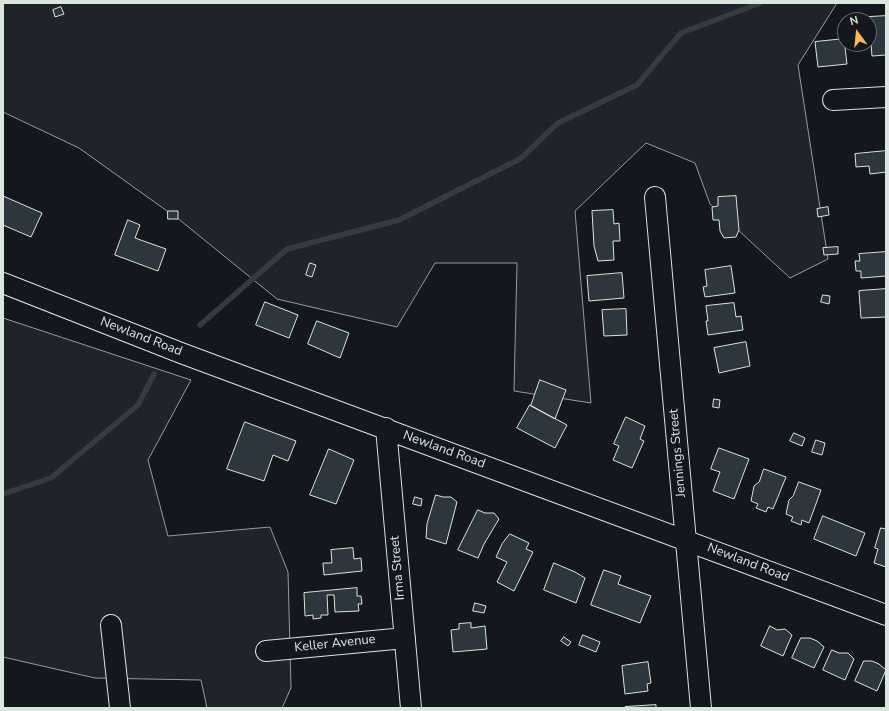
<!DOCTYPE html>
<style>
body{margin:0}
#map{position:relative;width:889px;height:711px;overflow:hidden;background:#14181c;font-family:"Nunito Sans",sans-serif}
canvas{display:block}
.frame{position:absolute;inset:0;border:4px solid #d8e6dc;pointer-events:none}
.north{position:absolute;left:837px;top:12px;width:40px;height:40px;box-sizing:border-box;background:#14181c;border:1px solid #626a69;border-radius:50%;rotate:345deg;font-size:11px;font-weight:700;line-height:16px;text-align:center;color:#d8e6dc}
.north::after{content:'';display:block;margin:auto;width:14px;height:18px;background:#ffb74d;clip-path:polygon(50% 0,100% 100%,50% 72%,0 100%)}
</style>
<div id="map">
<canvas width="889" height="711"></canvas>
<div class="frame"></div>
<div class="north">N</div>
</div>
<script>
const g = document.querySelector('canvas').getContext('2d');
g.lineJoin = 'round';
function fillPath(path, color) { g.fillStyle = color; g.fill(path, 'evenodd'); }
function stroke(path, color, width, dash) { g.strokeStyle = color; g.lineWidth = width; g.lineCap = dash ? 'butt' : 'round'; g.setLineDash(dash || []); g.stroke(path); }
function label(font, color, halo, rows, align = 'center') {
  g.font = font + ' "Nunito Sans",sans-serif'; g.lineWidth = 3; g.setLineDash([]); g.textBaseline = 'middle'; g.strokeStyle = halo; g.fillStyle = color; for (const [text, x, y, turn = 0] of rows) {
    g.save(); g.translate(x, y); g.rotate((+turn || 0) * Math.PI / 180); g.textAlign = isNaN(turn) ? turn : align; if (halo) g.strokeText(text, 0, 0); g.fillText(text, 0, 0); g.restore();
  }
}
const green = new Path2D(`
 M 3,3 L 837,3 L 798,65 L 828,259 L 790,278 L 710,204 L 695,163 L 646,143 L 575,211 L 591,403 L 514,391 L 517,263 L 435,263 L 397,327 L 277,299 L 181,221 L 79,148 L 3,112 Z
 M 3,318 L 191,380 L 148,460 L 168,536 L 270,527 L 288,572 L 291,688 L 282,708 L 207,708 L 201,680 L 95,678 L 3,657 Z`);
const stream = new Path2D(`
 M 200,325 L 287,249 L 399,220 L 520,159 L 558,123 L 637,85 L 681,33 L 760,3
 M 3,494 L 51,478 L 138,405 L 154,374`);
const building = new Path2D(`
 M 61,7 L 64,14 L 55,17 L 53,10 Z
 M 886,16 L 886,55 L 872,56 L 869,17 Z
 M 844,39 L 847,64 L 818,67 L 815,42 Z
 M 886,151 L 886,172 L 870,174 L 869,166 L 856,167 L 855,154 Z
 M 3,196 L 42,213 L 31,237 L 3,225 Z
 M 736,196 L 739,230 L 736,237 L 724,238 L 720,231 L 719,220 L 713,220 L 712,207 L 718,206 L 718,197 Z
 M 828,207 L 829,215 L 818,217 L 817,209 Z
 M 613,210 L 614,224 L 619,223 L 620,241 L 613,241 L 614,260 L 598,261 L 594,246 L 592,211 Z
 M 168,211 L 178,211 L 178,219 L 168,219 Z
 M 128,220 L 140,225 L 135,238 L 166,249 L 158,271 L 115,255 Z
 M 838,247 L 838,254 L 824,255 L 823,248 Z
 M 886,252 L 886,276 L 861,278 L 861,271 L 856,271 L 855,261 L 860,261 L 859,254 Z
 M 310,263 L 316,265 L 312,277 L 306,275 Z
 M 731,266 L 735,293 L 705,297 L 703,287 L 707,286 L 705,270 Z
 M 622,273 L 624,298 L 589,301 L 587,276 Z
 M 886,289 L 886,317 L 861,318 L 859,291 Z
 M 823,295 L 830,296 L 829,304 L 821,302 Z
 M 265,302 L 298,315 L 289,338 L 256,325 Z
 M 734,303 L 736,317 L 741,316 L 743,330 L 708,335 L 706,321 L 708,321 L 706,306 Z
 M 626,309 L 627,335 L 604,336 L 602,310 Z
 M 317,321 L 349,333 L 340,358 L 308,344 Z
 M 746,342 L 750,366 L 719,373 L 714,348 Z
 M 540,380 L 566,390 L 555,419 L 531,406 Z
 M 714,399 L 720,400 L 719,408 L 713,407 Z
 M 530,405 L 567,425 L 555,448 L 517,428 Z
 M 626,417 L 645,426 L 640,439 L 644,441 L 632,468 L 613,460 L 619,446 L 614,444 Z
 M 245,422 L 296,441 L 288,461 L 273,455 L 264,481 L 227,469 Z
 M 794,433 L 805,438 L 802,446 L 790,441 Z
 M 816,440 L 825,443 L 822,455 L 812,452 Z
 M 719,448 L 749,459 L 734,499 L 713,491 L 720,472 L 711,469 Z
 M 329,449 L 354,460 L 336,504 L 310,495 Z
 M 764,469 L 786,477 L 773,509 L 768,507 L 766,512 L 756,508 L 758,504 L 751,501 L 754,486 L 759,482 Z
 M 799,482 L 821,490 L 809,523 L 802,520 L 801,525 L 791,521 L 793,517 L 786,514 L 789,500 L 793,496 Z
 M 436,495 L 443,497 L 451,497 L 457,502 L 446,544 L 426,538 L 427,524 Z
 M 415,497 L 422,499 L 421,506 L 413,504 Z
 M 478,510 L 485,513 L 494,513 L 499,519 L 484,544 L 478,558 L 458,550 Z
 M 823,516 L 865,533 L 856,556 L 814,539 Z
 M 881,528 L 886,529 L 886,567 L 874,563 L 878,549 L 875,548 Z
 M 510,534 L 529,543 L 526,549 L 533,552 L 514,591 L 497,582 L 507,562 L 496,557 L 502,544 Z
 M 353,548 L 354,559 L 361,558 L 362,571 L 324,575 L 323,563 L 332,563 L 331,550 Z
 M 554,563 L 575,572 L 585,578 L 576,603 L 544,590 Z
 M 604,570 L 621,576 L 618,584 L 651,596 L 640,623 L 591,605 Z
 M 357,588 L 357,596 L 361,596 L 362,604 L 358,604 L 359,611 L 335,612 L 334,595 L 327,595 L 328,615 L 321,615 L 321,618 L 313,619 L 313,615 L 305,616 L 304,593 Z
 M 475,603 L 486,606 L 484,613 L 473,611 Z
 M 471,623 L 471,628 L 485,626 L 487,649 L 453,652 L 451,630 L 459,629 L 459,624 Z
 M 770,626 L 777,630 L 785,629 L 792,635 L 783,656 L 761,646 Z
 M 583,635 L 600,642 L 596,652 L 579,645 Z
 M 564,637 L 571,642 L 568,646 L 561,641 Z
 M 801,638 L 810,638 L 817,641 L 824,647 L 814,668 L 792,658 Z
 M 832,650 L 839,653 L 848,653 L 854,659 L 845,680 L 823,670 Z
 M 864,661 L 872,661 L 879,664 L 886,670 L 877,691 L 855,681 Z
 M 648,662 L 651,683 L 647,684 L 648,691 L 625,694 L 622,666 Z
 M 656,705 L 656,708 L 625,708 L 625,707 Z`);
const minor = new Path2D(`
 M 833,100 L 886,97
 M 655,197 L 701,708
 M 3,283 L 181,353 L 886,615
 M 386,428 L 411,708
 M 111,625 L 120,708
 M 266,651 L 405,638`);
const streetNames = [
 ["Newland Road",141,337,21],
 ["Newland Road",444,450,20],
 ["Jennings Street",678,453,-95],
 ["Newland Road",748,563,21],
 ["Irma Street",398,568,-95],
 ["Keller Avenue",335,644,-6]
];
fillPath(green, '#202428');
stroke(green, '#939e99', 1);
stroke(stream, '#363b3e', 5.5);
fillPath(building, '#2c363c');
stroke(building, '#d8e6dc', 1);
stroke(minor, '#d8e6dc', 22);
stroke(minor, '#14181c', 20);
label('13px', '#d8e6dc', '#14181c', streetNames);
</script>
